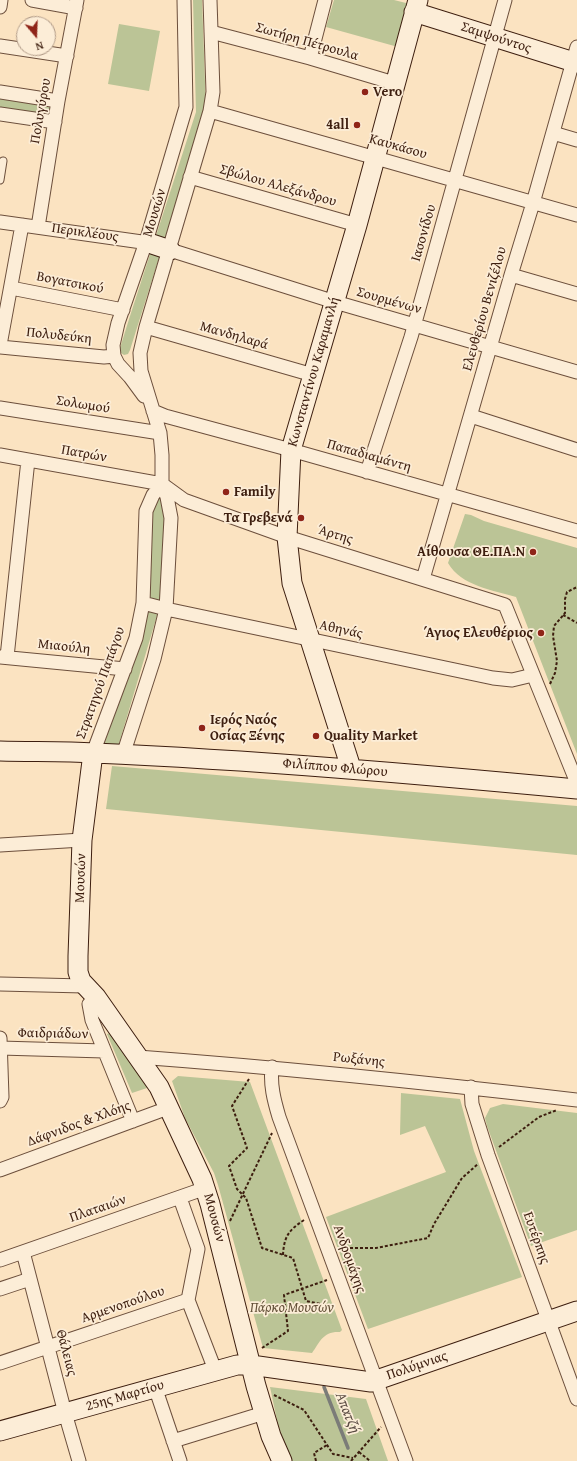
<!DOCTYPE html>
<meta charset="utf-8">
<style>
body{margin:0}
#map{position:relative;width:577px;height:1461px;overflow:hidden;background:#fbe3c1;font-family:"Gentium Book Plus",serif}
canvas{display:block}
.north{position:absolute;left:16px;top:16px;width:40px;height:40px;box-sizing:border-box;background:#fcedd7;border:1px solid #b09a87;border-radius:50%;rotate:161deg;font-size:11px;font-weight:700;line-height:16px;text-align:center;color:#3d1e0f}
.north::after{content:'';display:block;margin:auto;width:14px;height:18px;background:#8f2418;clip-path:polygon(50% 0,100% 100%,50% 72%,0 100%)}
</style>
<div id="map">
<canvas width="577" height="1461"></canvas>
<div class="north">N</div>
</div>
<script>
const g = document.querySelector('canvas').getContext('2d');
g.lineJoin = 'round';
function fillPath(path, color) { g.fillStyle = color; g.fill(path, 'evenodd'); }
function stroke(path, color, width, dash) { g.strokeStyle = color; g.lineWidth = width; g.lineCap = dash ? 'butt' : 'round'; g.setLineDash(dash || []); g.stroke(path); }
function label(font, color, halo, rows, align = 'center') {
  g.font = font + ' "Gentium Book Plus",serif'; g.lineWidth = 3.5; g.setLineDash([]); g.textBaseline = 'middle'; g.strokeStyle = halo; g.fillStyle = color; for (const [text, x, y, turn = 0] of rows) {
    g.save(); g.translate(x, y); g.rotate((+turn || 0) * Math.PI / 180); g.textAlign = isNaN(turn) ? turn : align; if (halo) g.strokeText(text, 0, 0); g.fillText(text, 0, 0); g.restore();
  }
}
const green = new Path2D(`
 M 193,0 L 202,0 L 206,109 L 130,350 L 128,354 L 124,355 L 121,353 L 120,348 L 130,316 L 196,112 Z
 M 334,0 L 394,0 L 410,4 L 398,47 L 326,27 Z
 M 119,24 L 160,31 L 149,91 L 108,84 Z
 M 0,96 L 53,103 L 51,119 L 0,112 Z
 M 160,498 L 167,511 L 159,609 L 118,747 L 104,745 L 128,672 L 151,508 Z
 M 465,514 L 471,515 L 484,521 L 577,548 L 577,754 L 516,597 C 493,590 461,586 448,563 Z
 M 112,766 L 577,806 L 577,855 L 106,809 Z
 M 112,1032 L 150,1087 L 132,1093 L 107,1034 Z
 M 178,1076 L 250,1082 L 342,1330 L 340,1332 C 323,1331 320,1342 312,1353 L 263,1348 L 218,1185 L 214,1173 L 185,1118 L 172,1081 Z
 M 401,1093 L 460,1099 L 474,1151 L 522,1277 L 368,1329 L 326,1217 L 446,1172 L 425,1126 L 400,1135 Z
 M 503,1104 L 577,1113 L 577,1230 L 531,1246 L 487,1126 L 485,1118 L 490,1108 Z
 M 270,1387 L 366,1399 L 388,1461 L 291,1461 L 278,1425 Z`);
const stream = new Path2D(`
 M 324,1387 L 348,1448`);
const path = new Path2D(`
 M 563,615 L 577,623
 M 550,684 L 555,673 L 557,661 L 553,636 L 554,626 L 565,613 L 565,599 L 567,592 L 577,587
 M 249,1079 L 232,1106 L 247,1148 L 229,1166 L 237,1189 L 246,1198 L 262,1248 L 293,1258 L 306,1301 L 336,1307
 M 499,1147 L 539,1117 L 557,1110
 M 230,1221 L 272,1133
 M 340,1248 L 376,1248 L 428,1238 L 434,1224 L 462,1178 L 478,1164
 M 283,1255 C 284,1236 289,1230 304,1220
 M 262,1348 L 288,1331 L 284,1295 L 327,1280
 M 274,1395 L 304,1410 L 333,1454 L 353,1458
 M 359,1452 L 370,1461
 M 316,1461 L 314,1453 L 327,1445
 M 351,1461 L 381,1427`);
const lane = new Path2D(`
 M 0,180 L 3,161`);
const street = new Path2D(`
 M 32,0 L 76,8
 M 0,7 L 1,0
 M 211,32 L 310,58 L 394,83
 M 0,46 L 67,56
 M 310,58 L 325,0
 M 0,92 L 58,101
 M 210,111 L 577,215
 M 0,114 L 55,122
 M 553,133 L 577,140
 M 190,177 L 357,225
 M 0,222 L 149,243
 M 38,227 L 58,101 L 77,0
 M 170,250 L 335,302 L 577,372
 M 511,275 L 577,294
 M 11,288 L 123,310
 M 146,327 L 313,375
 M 0,345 L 22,225
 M 0,347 L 104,357 L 114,356
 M 144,396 L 130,377 L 118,364 L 114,356 L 113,345 L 118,323 L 146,242 L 186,107 L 184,0
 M 0,408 L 160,433
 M 153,411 L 165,416 L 291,450 L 577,531
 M 471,416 L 577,450
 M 0,455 L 162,484 L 184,500 L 287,537 L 505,605 L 577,783
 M 367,472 L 411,337 L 505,0
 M 423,579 L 511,275 L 533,203 L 577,47
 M 143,603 L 166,609 L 493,678 L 512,680 L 533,675
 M 0,657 L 125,669
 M 7,657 L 28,460
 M 93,753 L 136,638 L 143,603 L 146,511 L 153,495 L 162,484
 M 123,755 L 154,659 L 166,609 L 171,518 L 167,497 L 162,484 L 162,455 L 160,433 L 141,371 L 140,353 L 146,327 L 210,111 L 213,92 L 210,0
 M 0,845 L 82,840
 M 0,984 L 84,986
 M 96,997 L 89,1004 L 92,1020 L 133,1121
 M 0,1038 L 2,1097 L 0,1101
 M 0,1048 L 104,1051
 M 138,1057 C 285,1068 431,1083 577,1100
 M 272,1067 C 270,1085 274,1100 279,1117 L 406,1461
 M 471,1087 L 472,1104 L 488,1155 L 577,1399
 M 0,1170 L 168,1108
 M 180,1198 L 198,1249 L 188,1300 L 215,1370
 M 23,1252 L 65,1413 L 79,1461
 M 0,1260 L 206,1188
 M 0,1289 L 30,1279
 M 0,1363 L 188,1300
 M 155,1387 L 180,1461
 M 173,1441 L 264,1413`);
const secondary = new Path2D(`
 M 414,12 L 577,63
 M 149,243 L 170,250
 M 0,751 C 31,752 63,751 94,753 C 255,760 416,774 577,789
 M 93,753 L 82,840 L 78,956 L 78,972 L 81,981 L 96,997 L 159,1087 L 202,1179 L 210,1204 L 256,1386 L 271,1436 L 282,1461
 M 351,768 L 292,583 L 287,537 L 291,450 L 357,225 L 418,0
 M 0,1431 L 237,1365 L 251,1365 L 371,1382 L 577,1311`);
const markers = [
 [365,92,4,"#8f2418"],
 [357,125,4,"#8f2418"],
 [226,492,4,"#8f2418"],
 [301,518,4,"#8f2418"],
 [533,552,4,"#8f2418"],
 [541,633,4,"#8f2418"],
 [202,728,4,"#8f2418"],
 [316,736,4,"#8f2418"]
];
const streetNames = [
 ["Σαμψούντος",496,38,18],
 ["Σωτήρη Πέτρουλα",307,42,16],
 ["Πολυγύρου",41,111,-80],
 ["Καυκάσου",398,147,16],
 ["Σβώλου Αλεξάνδρου",278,186,16],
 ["Μουσών",155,213,-73],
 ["Περικλέους",85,233,8],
 ["Ιασoνίδου",424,233,-74],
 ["Βογατσικού",70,283,11],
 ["Σουρμένων",389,301,16],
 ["Ελευθερίου Βενιζέλου",485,309,-74],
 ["Πολυδεύκη",59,336,6],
 ["Μανδηλαρά",234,336,16],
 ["Κωνσταντίνου Καραμανλή",314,372,-74],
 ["Σολωμού",83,405,9],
 ["Πατρών",84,454,10],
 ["Παπαδιαμάντη",369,456,16],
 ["Άρτης",335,535,17],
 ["Αθηνάς",341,630,12],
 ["Μιαούλη",64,647,6],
 ["Στρατηγού Παπάγου",101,683,-70],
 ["Φιλίππου Φλώρου",335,768,5],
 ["Μουσών",81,878,-88],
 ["Φαιδριάδων",53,1034,1],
 ["Ρωξάνης",359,1060,6],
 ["Δάφνιδος & Χλόης",79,1124,-20],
 ["Πλαταιών",98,1209,-19],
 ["Μουσών",214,1218,75],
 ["Ευτέρπης",536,1238,70],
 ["Ανδρομάχης",349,1259,70],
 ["Αρμενοπούλου",123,1305,-19],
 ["Θάλειας",66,1353,75],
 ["Πολύμνιας",417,1366,-19],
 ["25ης Μαρτίου",125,1396,-16]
];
const poiNames = [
 ["Vero",373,92],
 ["4all",349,125,"right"],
 ["Family",234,492],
 ["Τα Γρεβενά",293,518,"right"],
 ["Αίθουσα ΘΕ.ΠΑ.Ν",525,552,"right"],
 ["Άγιος Ελευθέριος",533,633,"right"],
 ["Ιερός Ναός",210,720],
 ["Οσίας Ξένης",210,736],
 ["Quality Market",324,736]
];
const parkNames = [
 ["Πάρκο Μουσών",292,1308]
];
const waterNames = [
 ["Απατζή",347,1413,68]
];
fillPath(green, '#bbc496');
stroke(stream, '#7b7c78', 3.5);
stroke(lane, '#6c4f3c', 9);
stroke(street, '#6c4f3c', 15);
stroke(secondary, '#3d1e0f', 21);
stroke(path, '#3d1e0f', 2, [3, 2]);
stroke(lane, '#fcedd7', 7);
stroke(street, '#fcedd7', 13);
stroke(secondary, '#fcedd7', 19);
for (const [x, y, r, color] of markers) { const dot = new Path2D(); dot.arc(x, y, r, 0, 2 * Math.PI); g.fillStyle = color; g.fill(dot); stroke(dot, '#fcedd7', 1.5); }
label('14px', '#3d1e0f', '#fcedd7', streetNames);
label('bold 14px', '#3d1e0f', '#fcedd7', poiNames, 'left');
label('italic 14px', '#635038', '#fcedd7', parkNames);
label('italic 15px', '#5c4d44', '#fcedd7', waterNames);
</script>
